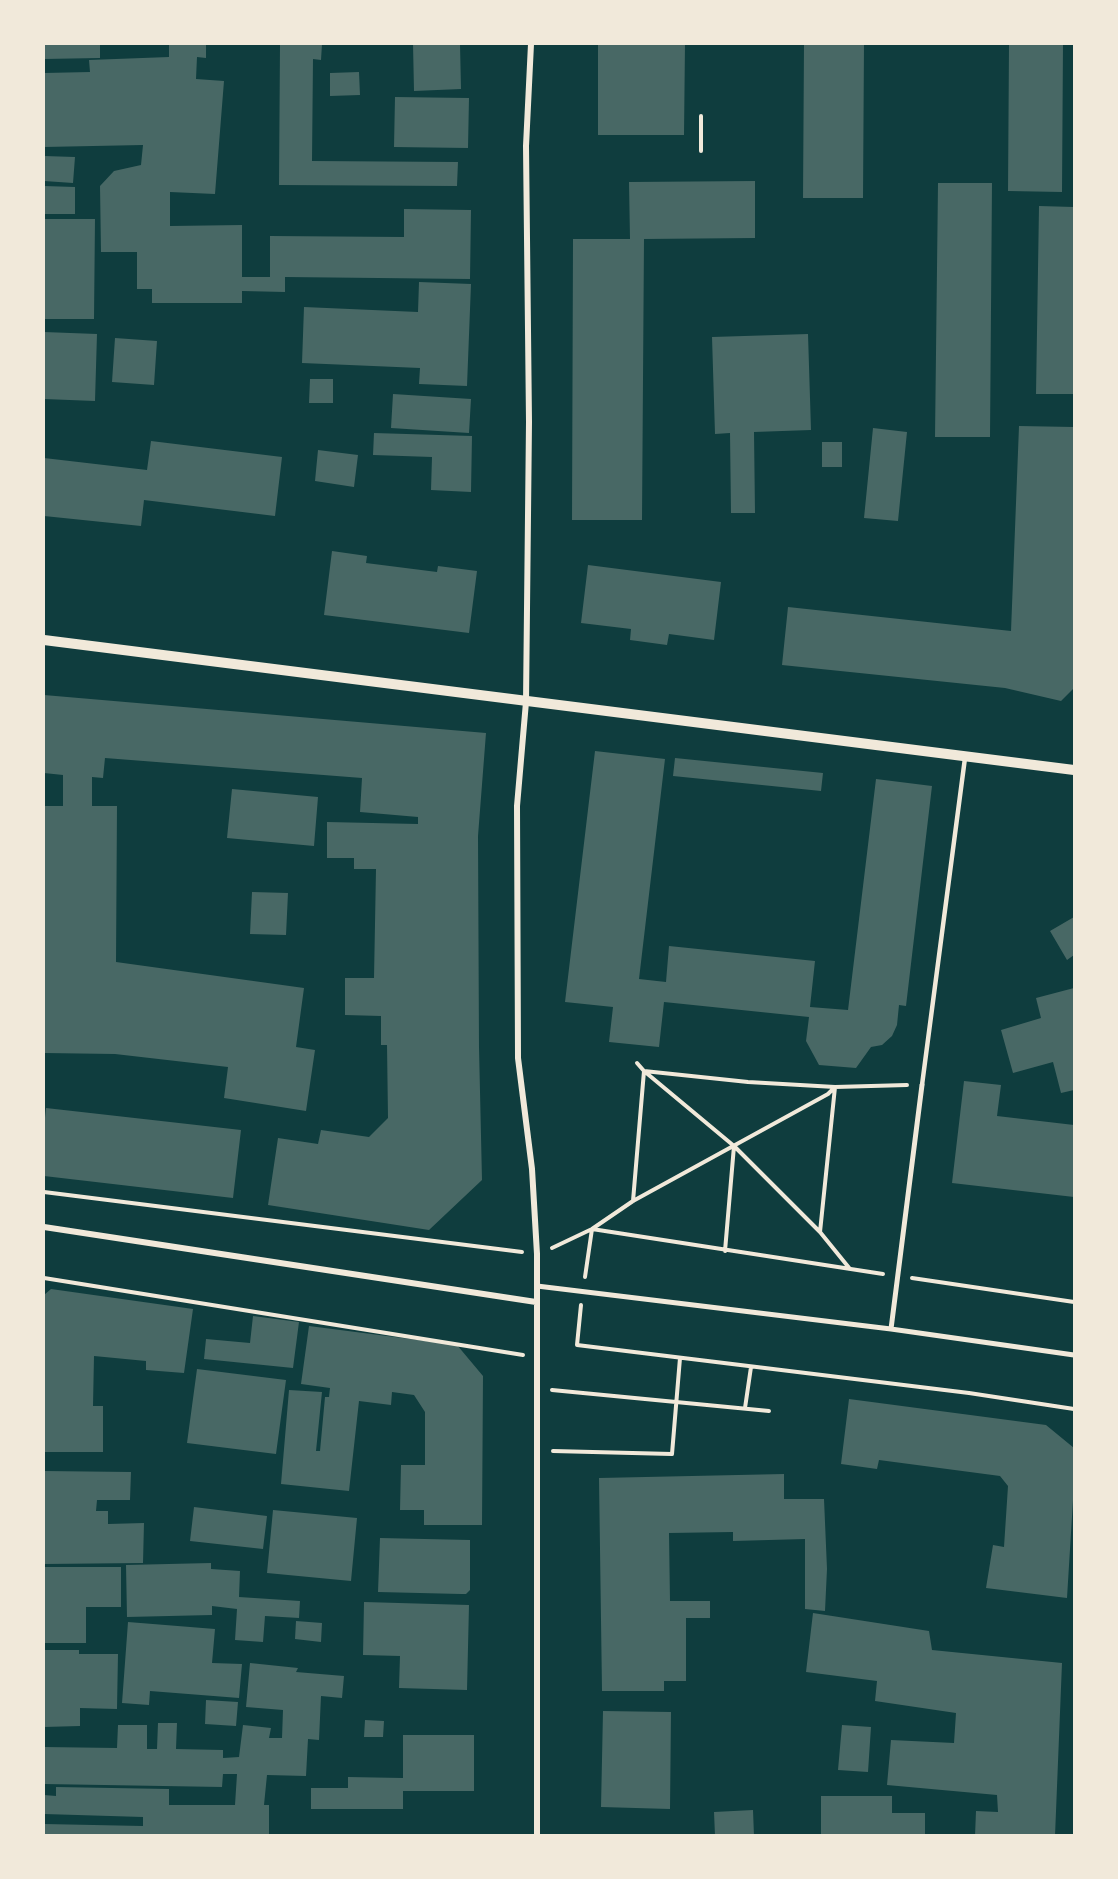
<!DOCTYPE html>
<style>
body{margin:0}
#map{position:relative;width:1118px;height:1879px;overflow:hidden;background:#0f3d3e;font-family:"Noto Sans",sans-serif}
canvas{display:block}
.frame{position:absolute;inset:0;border:45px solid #f1e9da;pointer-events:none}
</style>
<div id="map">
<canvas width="1118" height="1879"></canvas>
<div class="frame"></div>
</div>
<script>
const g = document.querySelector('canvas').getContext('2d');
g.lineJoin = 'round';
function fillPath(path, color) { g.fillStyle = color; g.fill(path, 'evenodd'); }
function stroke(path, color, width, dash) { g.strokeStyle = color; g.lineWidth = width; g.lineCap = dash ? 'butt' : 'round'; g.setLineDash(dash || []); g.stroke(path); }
const building = new Path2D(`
 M 44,44 L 100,44 L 100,58 L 44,59 Z
 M 169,44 L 206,44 L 206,58 L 197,57 L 196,79 L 224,81 L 215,194 L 170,192 L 170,226 L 242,225 L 242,277 L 270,277 L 270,236 L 404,237 L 404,209 L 471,210 L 470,279 L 285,277 L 285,292 L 242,291 L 242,303 L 152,303 L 152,289 L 137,289 L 137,252 L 101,252 L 100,186 L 114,171 L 141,165 L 143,145 L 44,147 L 44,73 L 90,72 L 89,60 L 169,57 Z
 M 280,44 L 322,44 L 321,60 L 313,59 L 312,161 L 458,162 L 457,186 L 279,185 Z
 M 413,44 L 460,44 L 461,89 L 414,91 Z
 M 598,44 L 685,44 L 684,135 L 598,135 Z
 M 804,44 L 864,44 L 863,198 L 803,198 Z
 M 1009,44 L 1063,44 L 1062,192 L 1008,191 Z
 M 359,72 L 360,95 L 330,96 L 330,73 Z
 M 395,97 L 469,98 L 468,148 L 394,147 Z
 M 44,156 L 75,157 L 73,183 L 44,181 Z
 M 755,181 L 755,238 L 644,239 L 642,520 L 572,520 L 573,239 L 630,239 L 629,182 Z
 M 938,183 L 992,183 L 990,437 L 935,437 Z
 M 44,186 L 75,187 L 75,214 L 44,214 Z
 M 1039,206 L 1074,207 L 1074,394 L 1036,394 Z
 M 44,219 L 95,219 L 94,319 L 44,319 Z
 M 419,282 L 471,284 L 467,386 L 419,384 L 420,368 L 302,363 L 304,307 L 418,312 Z
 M 44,332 L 97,334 L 95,401 L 44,399 Z
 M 808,334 L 811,430 L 754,432 L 755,513 L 731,513 L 730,433 L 715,434 L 712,337 Z
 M 115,338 L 157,341 L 154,385 L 112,382 Z
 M 310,379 L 333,379 L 333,403 L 309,403 Z
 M 393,394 L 471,399 L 469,433 L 391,428 Z
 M 1019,426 L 1074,427 L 1074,688 L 1061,701 L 1005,688 L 782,665 L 788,607 L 1011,631 Z
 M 873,428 L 907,432 L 898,521 L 864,518 Z
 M 374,433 L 472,436 L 471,492 L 431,490 L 432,457 L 373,455 Z
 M 151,441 L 282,457 L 275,516 L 144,500 L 141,526 L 44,516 L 44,458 L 147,470 Z
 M 822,442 L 842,442 L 842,467 L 822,467 Z
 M 318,450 L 358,455 L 354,487 L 315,481 Z
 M 332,551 L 367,556 L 366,563 L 437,572 L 438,566 L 477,571 L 469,633 L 324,615 Z
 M 588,565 L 721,582 L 714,640 L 669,634 L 667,645 L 630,640 L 631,629 L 581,623 Z
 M 44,695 L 486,733 L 478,836 L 479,1047 L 482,1180 L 429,1230 L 268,1205 L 278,1138 L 318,1144 L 321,1130 L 369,1137 L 388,1118 L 387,1045 L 381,1045 L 381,1016 L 345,1015 L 345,978 L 374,978 L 376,869 L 354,869 L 354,858 L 327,858 L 327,822 L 418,824 L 418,817 L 360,812 L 362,778 L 105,758 L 103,778 L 92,777 L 92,806 L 117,806 L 116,962 L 304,988 L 296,1047 L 315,1050 L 306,1111 L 224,1098 L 228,1067 L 115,1054 L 44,1053 L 44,806 L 63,806 L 63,775 L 44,773 Z
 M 595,751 L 665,759 L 639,979 L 666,982 L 669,946 L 815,961 L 810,1007 L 848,1010 L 876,779 L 932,786 L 906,1006 L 899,1005 L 897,1025 L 892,1036 L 882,1045 L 871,1047 L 856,1068 L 819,1065 L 806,1041 L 809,1017 L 664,1002 L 659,1047 L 609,1042 L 613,1007 L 565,1002 Z
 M 675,758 L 823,773 L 821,791 L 673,776 Z
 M 232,789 L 318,797 L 314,846 L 227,838 Z
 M 252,892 L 288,893 L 286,935 L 250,934 Z
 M 1074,917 L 1074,955 L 1067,960 L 1050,931 Z
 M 1074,988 L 1074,1090 L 1061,1093 L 1053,1062 L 1013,1073 L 1001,1030 L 1041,1018 L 1036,998 Z
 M 964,1081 L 1001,1085 L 997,1116 L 1074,1125 L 1074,1197 L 952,1183 Z
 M 46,1108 L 241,1130 L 233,1198 L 44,1176 L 44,1127 Z
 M 51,1289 L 193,1309 L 184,1373 L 146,1370 L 146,1361 L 94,1356 L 93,1406 L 103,1406 L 103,1452 L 44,1452 L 44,1295 Z
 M 253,1316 L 299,1322 L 293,1368 L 204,1359 L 206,1339 L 250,1343 Z
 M 309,1326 L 457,1345 L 483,1376 L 482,1525 L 424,1525 L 424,1510 L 400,1510 L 401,1465 L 425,1465 L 425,1412 L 414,1395 L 392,1392 L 391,1405 L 359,1401 L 349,1491 L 281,1484 L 289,1390 L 322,1392 L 316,1451 L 320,1451 L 325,1397 L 329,1397 L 330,1388 L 301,1384 Z
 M 197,1369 L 286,1380 L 276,1454 L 187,1443 Z
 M 849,1399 L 1046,1425 L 1074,1448 L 1074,1484 L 1067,1598 L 986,1588 L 993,1545 L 1004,1547 L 1008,1486 L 1000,1476 L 879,1460 L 877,1469 L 841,1464 Z
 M 44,1471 L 131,1472 L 130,1500 L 97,1500 L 96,1511 L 108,1511 L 108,1524 L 144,1523 L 143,1563 L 44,1564 Z
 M 784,1474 L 784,1499 L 824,1499 L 827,1569 L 825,1611 L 805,1609 L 805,1539 L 733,1541 L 733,1532 L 669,1533 L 670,1601 L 710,1601 L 710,1618 L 686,1618 L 686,1681 L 664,1681 L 664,1691 L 602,1691 L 599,1478 Z
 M 194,1507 L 267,1516 L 263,1549 L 190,1541 Z
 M 273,1510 L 357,1518 L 351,1581 L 267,1573 Z
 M 380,1538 L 470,1540 L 470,1590 L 466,1594 L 461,1594 L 378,1592 Z
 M 211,1563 L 211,1569 L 240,1571 L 239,1597 L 300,1601 L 299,1618 L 265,1616 L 263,1642 L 235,1640 L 237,1609 L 212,1606 L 212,1615 L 127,1617 L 126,1565 Z
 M 44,1567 L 121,1567 L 121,1607 L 86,1607 L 86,1643 L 44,1643 Z
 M 364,1602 L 469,1605 L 467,1690 L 399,1688 L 400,1656 L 363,1655 Z
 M 813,1613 L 929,1631 L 932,1650 L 1062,1663 L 1055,1836 L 975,1836 L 976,1811 L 998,1812 L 997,1795 L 887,1785 L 891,1740 L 954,1743 L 956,1713 L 875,1701 L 877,1681 L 806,1672 Z
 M 296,1621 L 322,1623 L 321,1642 L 295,1639 Z
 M 128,1622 L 215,1629 L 212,1663 L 242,1664 L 239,1698 L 150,1691 L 149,1705 L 122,1703 Z
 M 44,1650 L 79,1650 L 79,1654 L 118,1654 L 117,1709 L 80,1708 L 80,1726 L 44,1727 Z
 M 250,1663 L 298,1668 L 296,1672 L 344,1676 L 342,1698 L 321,1696 L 319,1740 L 308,1739 L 306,1776 L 267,1775 L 264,1805 L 269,1805 L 269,1836 L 44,1836 L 44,1824 L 143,1826 L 143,1817 L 44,1814 L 44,1795 L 56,1796 L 56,1787 L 169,1789 L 169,1805 L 235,1805 L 237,1774 L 223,1774 L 222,1787 L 44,1784 L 44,1747 L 117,1748 L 118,1725 L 147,1725 L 147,1749 L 157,1749 L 158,1723 L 177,1723 L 176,1749 L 223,1750 L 223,1758 L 239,1757 L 243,1725 L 271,1728 L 269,1738 L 282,1738 L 283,1710 L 246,1707 Z
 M 206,1700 L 238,1702 L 236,1726 L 205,1724 Z
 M 603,1711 L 671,1712 L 670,1809 L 601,1807 Z
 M 365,1720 L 384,1721 L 383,1737 L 364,1737 Z
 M 842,1725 L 871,1727 L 868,1772 L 838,1770 Z
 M 403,1735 L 474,1735 L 474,1791 L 403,1791 L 403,1809 L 311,1809 L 311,1788 L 348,1788 L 348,1777 L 403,1778 Z
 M 821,1796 L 892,1796 L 892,1813 L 925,1813 L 925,1836 L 821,1836 Z
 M 753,1810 L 754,1836 L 715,1836 L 714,1812 Z`);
const path = new Path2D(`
 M 701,116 L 701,151
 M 637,1063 L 644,1071 L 734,1146 L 820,1232 L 850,1269
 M 44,1192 L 522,1252
 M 633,1201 L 644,1071 L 748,1082 L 835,1087 L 907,1085
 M 820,1232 L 835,1087
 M 552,1248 L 592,1229 L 633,1201 L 828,1094 L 835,1087
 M 725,1251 L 734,1146
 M 585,1277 L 592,1229 L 883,1274
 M 44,1278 L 523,1355
 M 912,1278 L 1074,1302
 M 581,1305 L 577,1345 L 969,1393 L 1074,1409
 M 552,1390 L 769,1411
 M 745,1408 L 751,1367
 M 553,1451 L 672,1454 L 680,1358`);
const service = new Path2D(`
 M 922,1085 L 965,758`);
const pedestrian = new Path2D(`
 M 537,1286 L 891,1329 L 1074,1355
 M 891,1329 L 922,1085`);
const minor = new Path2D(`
 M 531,44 L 526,146 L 529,422 L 526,702 L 517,806 L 518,1058 L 532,1169 L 537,1254 L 537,1836
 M 44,1227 L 536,1302`);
const tertiary = new Path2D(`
 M 44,640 L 1074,770`);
fillPath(building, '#486865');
stroke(path, '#f1e9da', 4);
stroke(service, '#f1e9da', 4.5);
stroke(pedestrian, '#f1e9da', 5);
stroke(minor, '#f1e9da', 6);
stroke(tertiary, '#f1e9da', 10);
</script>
